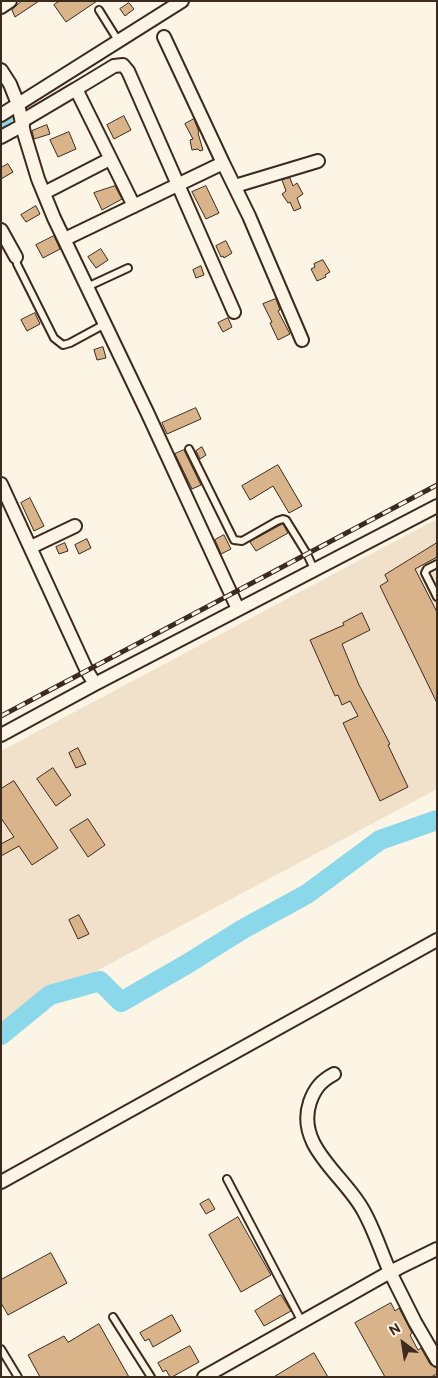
<!DOCTYPE html>
<style>
body{margin:0}
#map{position:relative;width:438px;height:1378px;overflow:hidden;background:#fcf5e5;font-family:"Balsamiq Sans",sans-serif}
canvas{display:block}
.frame{position:absolute;inset:0;border:2px solid #3b2a1e;pointer-events:none}
.north{position:absolute;left:378px;top:1318px;width:50px;height:50px;-webkit-text-stroke:4px #fcf5e5;paint-order:stroke;rotate:329deg;font-size:14px;font-weight:700;line-height:20px;text-align:center;color:#3b2a1e}
.north::after{content:'';display:block;margin:auto;width:18px;height:22px;background:#3b2a1e;clip-path:polygon(50% 0,100% 100%,50% 72%,0 100%)}
</style>
<div id="map">
<canvas width="438" height="1378"></canvas>
<div class="frame"></div>
<div class="north">N</div>
</div>
<script>
const g = document.querySelector('canvas').getContext('2d');
g.lineJoin = 'round';
function fillPath(path, color) { g.fillStyle = color; g.fill(path, 'evenodd'); }
function stroke(path, color, width, dash) { g.strokeStyle = color; g.lineWidth = width; g.lineCap = dash ? 'butt' : 'round'; g.setLineDash(dash || []); g.stroke(path); }
const built = new Path2D(`
 M 437,519 L 437,789 L 1,1022 L 1,751 Z`);
const canal = new Path2D(`
 M 1,123 L 17,110`);
const river = new Path2D(`
 M 1,1035 L 50,995 L 100,981 L 121,1002 L 187,964 L 243,929 L 307,894 L 380,840 L 437,820`);
const building = new Path2D(`
 M 22,1 L 39,1 L 15,17 L 12,10 Z
 M 60,1 L 97,1 L 66,22 L 54,5 Z
 M 129,3 L 134,9 L 125,16 L 120,9 Z
 M 124,116 L 131,130 L 114,139 L 107,125 Z
 M 194,119 L 199,132 L 198,133 L 203,150 L 200,151 L 198,149 L 192,150 L 190,140 L 193,139 L 185,124 Z
 M 47,125 L 50,134 L 34,139 L 32,131 Z
 M 69,132 L 76,149 L 58,157 L 50,140 Z
 M 8,164 L 13,172 L 1,179 L 1,168 Z
 M 290,178 L 293,186 L 297,183 L 303,194 L 297,198 L 301,208 L 294,211 L 290,202 L 288,203 L 282,194 L 286,191 L 282,180 Z
 M 115,186 L 122,199 L 102,210 L 94,193 Z
 M 206,186 L 219,213 L 206,219 L 192,192 Z
 M 36,206 L 40,214 L 26,222 L 21,215 Z
 M 54,236 L 60,249 L 43,258 L 36,245 Z
 M 226,241 L 232,253 L 224,258 L 223,256 L 221,257 L 216,246 Z
 M 101,249 L 108,260 L 96,268 L 88,257 Z
 M 323,260 L 330,272 L 325,275 L 326,277 L 317,281 L 311,269 L 315,267 L 314,264 Z
 M 201,266 L 204,275 L 196,278 L 193,270 Z
 M 276,299 L 280,310 L 278,311 L 290,334 L 278,340 L 270,323 L 272,322 L 263,304 Z
 M 35,313 L 40,324 L 27,331 L 21,320 Z
 M 228,318 L 232,327 L 223,332 L 218,323 Z
 M 103,347 L 106,358 L 97,360 L 94,350 Z
 M 196,408 L 201,419 L 167,434 L 162,423 Z
 M 202,447 L 206,455 L 200,459 L 196,451 Z
 M 184,450 L 201,485 L 192,489 L 175,454 Z
 M 278,465 L 302,506 L 289,513 L 273,486 L 250,500 L 242,486 Z
 M 30,498 L 44,526 L 34,531 L 21,503 Z
 M 283,524 L 288,533 L 256,551 L 250,542 Z
 M 224,535 L 231,549 L 221,554 L 215,540 Z
 M 87,539 L 91,548 L 79,554 L 75,545 Z
 M 65,543 L 68,551 L 59,554 L 56,547 Z
 M 437,543 L 437,557 L 415,569 L 437,612 L 437,703 L 380,586 L 388,581 L 385,575 Z
 M 362,613 L 370,630 L 342,644 L 359,685 L 390,744 L 388,745 L 408,787 L 380,801 L 343,723 L 358,716 L 350,701 L 342,705 L 338,695 L 335,696 L 310,640 L 344,625 L 343,623 Z
 M 78,748 L 86,764 L 76,768 L 69,753 Z
 M 53,768 L 71,795 L 56,806 L 37,779 Z
 M 14,781 L 58,848 L 32,865 L 19,846 L 1,856 L 1,844 L 14,837 L 1,818 L 1,789 Z
 M 88,819 L 105,845 L 88,857 L 70,830 Z
 M 79,915 L 89,934 L 78,939 L 69,920 Z
 M 209,1199 L 215,1209 L 206,1214 L 200,1204 Z
 M 238,1217 L 271,1275 L 241,1292 L 209,1235 Z
 M 51,1253 L 67,1283 L 8,1315 L 1,1303 L 1,1280 Z
 M 281,1295 L 291,1311 L 264,1326 L 255,1311 Z
 M 391,1303 L 395,1311 L 399,1308 L 412,1333 L 410,1335 L 418,1350 L 421,1348 L 430,1364 L 437,1368 L 437,1374 L 431,1377 L 385,1377 L 355,1323 Z
 M 172,1315 L 181,1331 L 153,1347 L 149,1339 L 145,1341 L 140,1333 Z
 M 99,1324 L 129,1377 L 40,1377 L 28,1355 L 64,1336 L 68,1342 Z
 M 190,1346 L 199,1362 L 172,1377 L 170,1377 L 166,1370 L 163,1372 L 158,1363 Z
 M 314,1353 L 328,1377 L 274,1377 Z`);
const lane = new Path2D(`
 M 99,10 L 119,42
 M 16,257 L 17,264 L 54,338 L 63,345 L 70,343 L 105,324
 M 87,287 L 128,268
 M 189,449 L 234,540 L 242,541 L 277,521 L 283,519 L 286,520 L 307,554 L 314,569
 M 437,564 L 427,569 L 425,573 L 437,597
 M 227,1179 L 302,1322
 M 113,1317 L 151,1377
 M 1,1349 L 18,1377`);
const street = new Path2D(`
 M 1,7 L 10,1
 M 164,37 L 223,163
 M 1,70 L 10,84 L 18,104 L 24,133 L 38,179 L 54,218 L 147,412 L 238,609
 M 76,89 L 114,66 L 123,65 L 128,71 L 234,312
 M 1,115 L 182,1
 M 22,121 L 76,89 L 134,206
 M 1,137 L 23,125
 M 235,186 L 318,161
 M 44,193 L 110,159
 M 1,230 L 16,257
 M 65,239 L 223,163 L 249,216 L 302,340
 M 1,484 L 87,671 L 95,684
 M 31,547 L 75,526
 M 1,735 L 95,684 L 437,506
 M 334,1074 C 321,1081 315,1088 310,1102 C 295,1146 344,1175 363,1210 C 374,1229 381,1252 390,1272 L 437,1249
 M 1,1182 L 437,940
 M 397,1269 L 390,1272 L 415,1322 L 437,1360
 M 204,1377 L 390,1272`);
const rail = new Path2D(`
 M 1,716 L 437,485`);
fillPath(built, '#f2e1ca');
stroke(canal, '#8bd8ea', 11);
stroke(river, '#8bd8ea', 20);
fillPath(building, '#d9b38a');
stroke(building, '#3b2a1e', 1);
stroke(lane, '#3b2a1e', 10);
stroke(street, '#3b2a1e', 16);
stroke(lane, '#fcf5e5', 6);
stroke(street, '#fcf5e5', 12);
stroke(rail, '#3b2a1e', 5);
stroke(rail, '#fcf5e5', 3, [9]);
</script>
